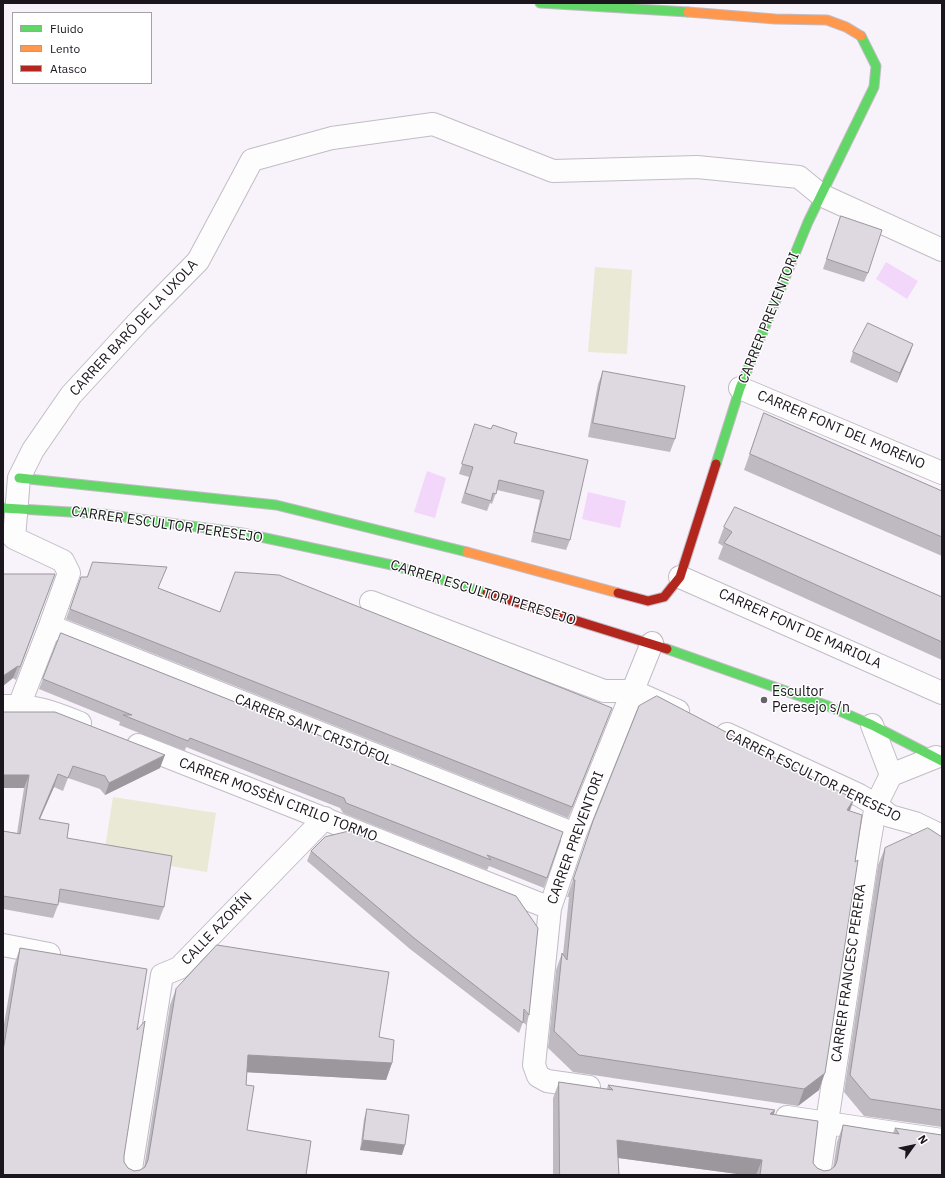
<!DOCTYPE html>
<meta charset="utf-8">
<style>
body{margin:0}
#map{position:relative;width:945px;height:1178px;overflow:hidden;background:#f8f2fa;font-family:"IBM Plex Sans",sans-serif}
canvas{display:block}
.frame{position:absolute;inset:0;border:4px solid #1b151d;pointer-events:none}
.legend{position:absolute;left:12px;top:12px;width:140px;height:72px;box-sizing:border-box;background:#fff;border:1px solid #a4a1a5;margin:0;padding:5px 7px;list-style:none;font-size:12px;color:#1b151d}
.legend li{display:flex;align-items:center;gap:8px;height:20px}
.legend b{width:20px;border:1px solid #a4a1a5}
.north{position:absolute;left:893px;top:1126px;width:40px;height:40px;-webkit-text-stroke:3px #fff;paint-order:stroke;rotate:57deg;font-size:11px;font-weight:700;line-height:16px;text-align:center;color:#1b151d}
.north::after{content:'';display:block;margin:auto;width:14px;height:18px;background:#1b151d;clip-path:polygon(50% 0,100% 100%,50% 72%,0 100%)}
</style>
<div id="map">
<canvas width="945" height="1178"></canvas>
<div class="frame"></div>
<ul class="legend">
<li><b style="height:5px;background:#63d668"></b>Fluido</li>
<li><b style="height:5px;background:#ff974d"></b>Lento</li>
<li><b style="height:5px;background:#b3261e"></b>Atasco</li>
</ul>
<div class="north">N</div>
</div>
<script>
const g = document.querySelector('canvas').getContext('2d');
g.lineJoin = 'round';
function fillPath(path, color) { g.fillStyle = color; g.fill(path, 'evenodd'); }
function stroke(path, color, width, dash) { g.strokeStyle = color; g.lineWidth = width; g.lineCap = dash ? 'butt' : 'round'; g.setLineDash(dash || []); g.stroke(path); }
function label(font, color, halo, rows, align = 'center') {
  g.font = font + ' "IBM Plex Sans",sans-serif'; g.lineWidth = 3; g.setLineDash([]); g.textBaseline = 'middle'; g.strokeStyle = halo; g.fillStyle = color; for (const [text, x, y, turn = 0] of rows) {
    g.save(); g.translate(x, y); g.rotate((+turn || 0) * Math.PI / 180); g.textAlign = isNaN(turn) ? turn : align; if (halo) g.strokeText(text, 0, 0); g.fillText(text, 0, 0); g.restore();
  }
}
const green = new Path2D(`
 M 595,267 L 632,270 L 627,354 L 588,352 Z
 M 113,797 L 216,813 L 207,872 L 104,855 Z`);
const water = new Path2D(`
 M 886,262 L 918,281 L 907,299 L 876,279 Z
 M 427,471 L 446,478 L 435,518 L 414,512 Z
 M 588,492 L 626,501 L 620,528 L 582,519 Z`);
const street = new Path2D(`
 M 740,388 L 942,473
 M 680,577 L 942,693
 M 371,602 L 604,691 L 633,691 L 678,711
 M 50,626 L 575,834
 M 3,706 C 34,705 51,711 80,723
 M 19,706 L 50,626 L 69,573 L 63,561 L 14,538 L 19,478 L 33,450 L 71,395 L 140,320 L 198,261 L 252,160 L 332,138 L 433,124 L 553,171 L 697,167 L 799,177 L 821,195 L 942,250
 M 872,725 L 891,775
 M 727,734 L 859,795 L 876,805 L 890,816 L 915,823 L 942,836
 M 138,745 L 550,908
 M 3,945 L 49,954
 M 589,1087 L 547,1081 L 538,1076 L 534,1065 L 550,908 L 575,834 L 652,643
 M 787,1117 L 942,1140
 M 130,1175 L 162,975 L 179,968 L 325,818
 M 819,1175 L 869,844 L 876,805 L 891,775 L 936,757`);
const fast = new Path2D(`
 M 540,3 L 688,12
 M 716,464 L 740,388 L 808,222 L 874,87 L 876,66 L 861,36
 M 19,478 L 276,505 L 467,552
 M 3,508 L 103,514 L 242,533 L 392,565 L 487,593
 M 667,649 L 828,706 L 872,725 L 942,761`);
const slow = new Path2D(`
 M 688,12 L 775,19 L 827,20 L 846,27 L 861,36
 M 467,552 L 618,593`);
const jam = new Path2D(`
 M 487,593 L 667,649
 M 618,593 L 648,601 L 664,597 L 680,577 L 716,464`);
const wall = new Path2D(`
 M 841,216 L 868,273 L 864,282 L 823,269 Z
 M 913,344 L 897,383 L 850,362 L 853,352 Z
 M 603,371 L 675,439 L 670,452 L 588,437 L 598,384 Z
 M 764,413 L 942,491 L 942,556 L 744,470 Z
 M 475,424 L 514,443 L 588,460 L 570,540 L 566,550 L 531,542 L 540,500 L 497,490 L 492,504 L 490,503 L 487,511 L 461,503 L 469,477 L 459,474 Z
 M 724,527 L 942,597 L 942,660 L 718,559 L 723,546 L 718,543 Z
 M 55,574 L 16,680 L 13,678 L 3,686 Z
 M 81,577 L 158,588 L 220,612 L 608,718 L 568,818 L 66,619 Z
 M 61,633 L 563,832 L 544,888 L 489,866 L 487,870 L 343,813 L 340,808 L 186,747 L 185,751 L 119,725 L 120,722 L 39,689 Z
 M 3,712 L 160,768 L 105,795 L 100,789 L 68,778 L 63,791 L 54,787 L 40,819 L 164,907 L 159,920 L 58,902 L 58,905 L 53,918 L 3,909 L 3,831 L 17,833 L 24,788 L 3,788 Z
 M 849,811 L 819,1090 L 798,1106 L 573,1072 L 548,1048 L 556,970 L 562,953 L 563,954 L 569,897 L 567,897 L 593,821 Z
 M 350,831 L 529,1015 L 526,1025 L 523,1022 L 519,1033 L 410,949 L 307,861 L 311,851 Z
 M 942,837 L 942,1127 L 864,1116 L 844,1092 L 878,865 L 885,848 Z
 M 20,948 L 137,1030 L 124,1156 L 124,1162 L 128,1168 L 134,1171 L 140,1170 L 144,1168 L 170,1005 L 176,989 L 379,1037 L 392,1063 L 386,1080 L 247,1072 L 246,1085 L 247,1130 L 306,1175 L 3,1175 L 3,1030 L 14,965 Z
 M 559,1082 L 607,1089 L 608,1085 L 775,1110 L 774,1114 L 813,1163 L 817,1168 L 824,1171 L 830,1170 L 833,1168 L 837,1142 L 843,1125 L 893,1133 L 895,1128 L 942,1175 L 745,1175 L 618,1158 L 619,1175 L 553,1175 L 553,1098 Z
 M 367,1109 L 402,1155 L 360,1150 L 364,1119 Z`);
const shadedWall = new Path2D(`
 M 913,344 L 910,353 L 897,383 L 900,373 Z
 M 18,666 L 13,678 L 3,686 L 3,676 Z
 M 612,708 L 568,818 L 572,807 Z
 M 165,755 L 160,768 L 105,795 L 109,783 Z
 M 58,774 L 54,787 L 34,832 L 39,819 Z
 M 3,775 L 29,775 L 24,788 L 3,788 Z
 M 854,799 L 848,816 L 847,810 Z
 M 248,1055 L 392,1063 L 386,1080 L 242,1072 Z
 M 825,1073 L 819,1090 L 798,1106 L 804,1089 Z
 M 775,1110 L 769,1127 L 770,1114 Z
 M 363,1140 L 405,1145 L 402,1155 L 360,1150 Z
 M 617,1140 L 762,1160 L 756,1175 L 745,1175 L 611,1157 Z`);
const building = new Path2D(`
 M 841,216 L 882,230 L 868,273 L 827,259 Z
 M 868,323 L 913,344 L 900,373 L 853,352 Z
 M 603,371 L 685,386 L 675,439 L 593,423 Z
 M 764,413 L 942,491 L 942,537 L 750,454 Z
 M 475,424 L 491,429 L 493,425 L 517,433 L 514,443 L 588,460 L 570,540 L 534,532 L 544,491 L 499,480 L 496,494 L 493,493 L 491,501 L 465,493 L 473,467 L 462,464 Z
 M 735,507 L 942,597 L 942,642 L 724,543 L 732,532 L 724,527 Z
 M 93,562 L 167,567 L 158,588 L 220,612 L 235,572 L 279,575 L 612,708 L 572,807 L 70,609 L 81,577 L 87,577 Z
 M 3,574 L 55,574 L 20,667 L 18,666 L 3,676 Z
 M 61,633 L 563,832 L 547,878 L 487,855 L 491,860 L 346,803 L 344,798 L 190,738 L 188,741 L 123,715 L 132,715 L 43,679 Z
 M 657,696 L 854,799 L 847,810 L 862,815 L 855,862 L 858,860 L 825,1073 L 804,1089 L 579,1055 L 554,1031 L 562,953 L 567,960 L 575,880 L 573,880 L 593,821 L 639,706 Z
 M 3,712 L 55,712 L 165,755 L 109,783 L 105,776 L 73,766 L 68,778 L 58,774 L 39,819 L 69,824 L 67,838 L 172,856 L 164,907 L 60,889 L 58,905 L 3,896 L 3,831 L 20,834 L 29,775 L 3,775 Z
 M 928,828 L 942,837 L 942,1110 L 870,1099 L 850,1075 L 885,848 Z
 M 350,831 L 516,896 L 538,928 L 529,1015 L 524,1009 L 523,1023 L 414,938 L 311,851 L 325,837 Z
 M 217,945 L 389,972 L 379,1037 L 394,1040 L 392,1063 L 248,1055 L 246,1085 L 254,1086 L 247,1130 L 311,1141 L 306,1175 L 3,1175 L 3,1051 L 20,948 L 147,969 L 137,1030 L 145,1021 L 124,1156 L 124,1162 L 128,1168 L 134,1171 L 140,1170 L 145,1167 L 148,1160 L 176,989 Z
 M 559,1082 L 613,1090 L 608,1085 L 775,1110 L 770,1114 L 818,1121 L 813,1163 L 817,1168 L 824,1171 L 830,1170 L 835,1166 L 837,1161 L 843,1125 L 899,1134 L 895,1128 L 942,1135 L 942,1175 L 760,1175 L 762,1160 L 617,1140 L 619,1175 L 560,1175 Z
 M 367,1109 L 409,1115 L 405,1145 L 363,1140 Z`);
const markers = [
 [764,700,4,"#68626a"]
];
const streetNames = [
 ["CARRER PREVENTORI",769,318,-68],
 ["CARRER BARÓ DE LA UXOLA",134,328,-47],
 ["CARRER FONT DEL MORENO",841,430,23],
 ["CARRER ESCULTOR PERESEJO",167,525,8],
 ["CARRER ESCULTOR PERESEJO",483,593,17],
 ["CARRER FONT DE MARIOLA",800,629,24],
 ["CARRER SANT CRISTÒFOL",313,730,22],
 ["CARRER ESCULTOR PERESEJO",813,776,26],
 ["CARRER MOSSÈN CIRILO TORMO",278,800,21],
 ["CARRER PREVENTORI",576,838,-70],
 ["CALLE AZORÍN",217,929,-46],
 ["CARRER FRANCESC PERERA",849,973,-82]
];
const poiNames = [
 ["Escultor",772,692],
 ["Peresejo s/n",772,708]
];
fillPath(green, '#e9e9d5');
fillPath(water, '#f2d7fb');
stroke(street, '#c2bcc4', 24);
stroke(fast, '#c2bcc4', 11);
stroke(slow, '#c2bcc4', 11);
stroke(jam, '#c2bcc4', 11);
stroke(street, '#fefdfe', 22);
stroke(fast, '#63d668', 9);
stroke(slow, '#ff974d', 9);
stroke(jam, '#b3261e', 9);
fillPath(wall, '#bfbac1');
fillPath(shadedWall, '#9b979d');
fillPath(building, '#ded8e0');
stroke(building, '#9b979d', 1);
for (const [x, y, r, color] of markers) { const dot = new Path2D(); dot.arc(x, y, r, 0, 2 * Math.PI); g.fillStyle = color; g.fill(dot); stroke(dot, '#fff', 1.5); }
label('14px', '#1b151d', '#fff', streetNames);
label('14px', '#1b151d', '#fff', poiNames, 'left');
</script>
